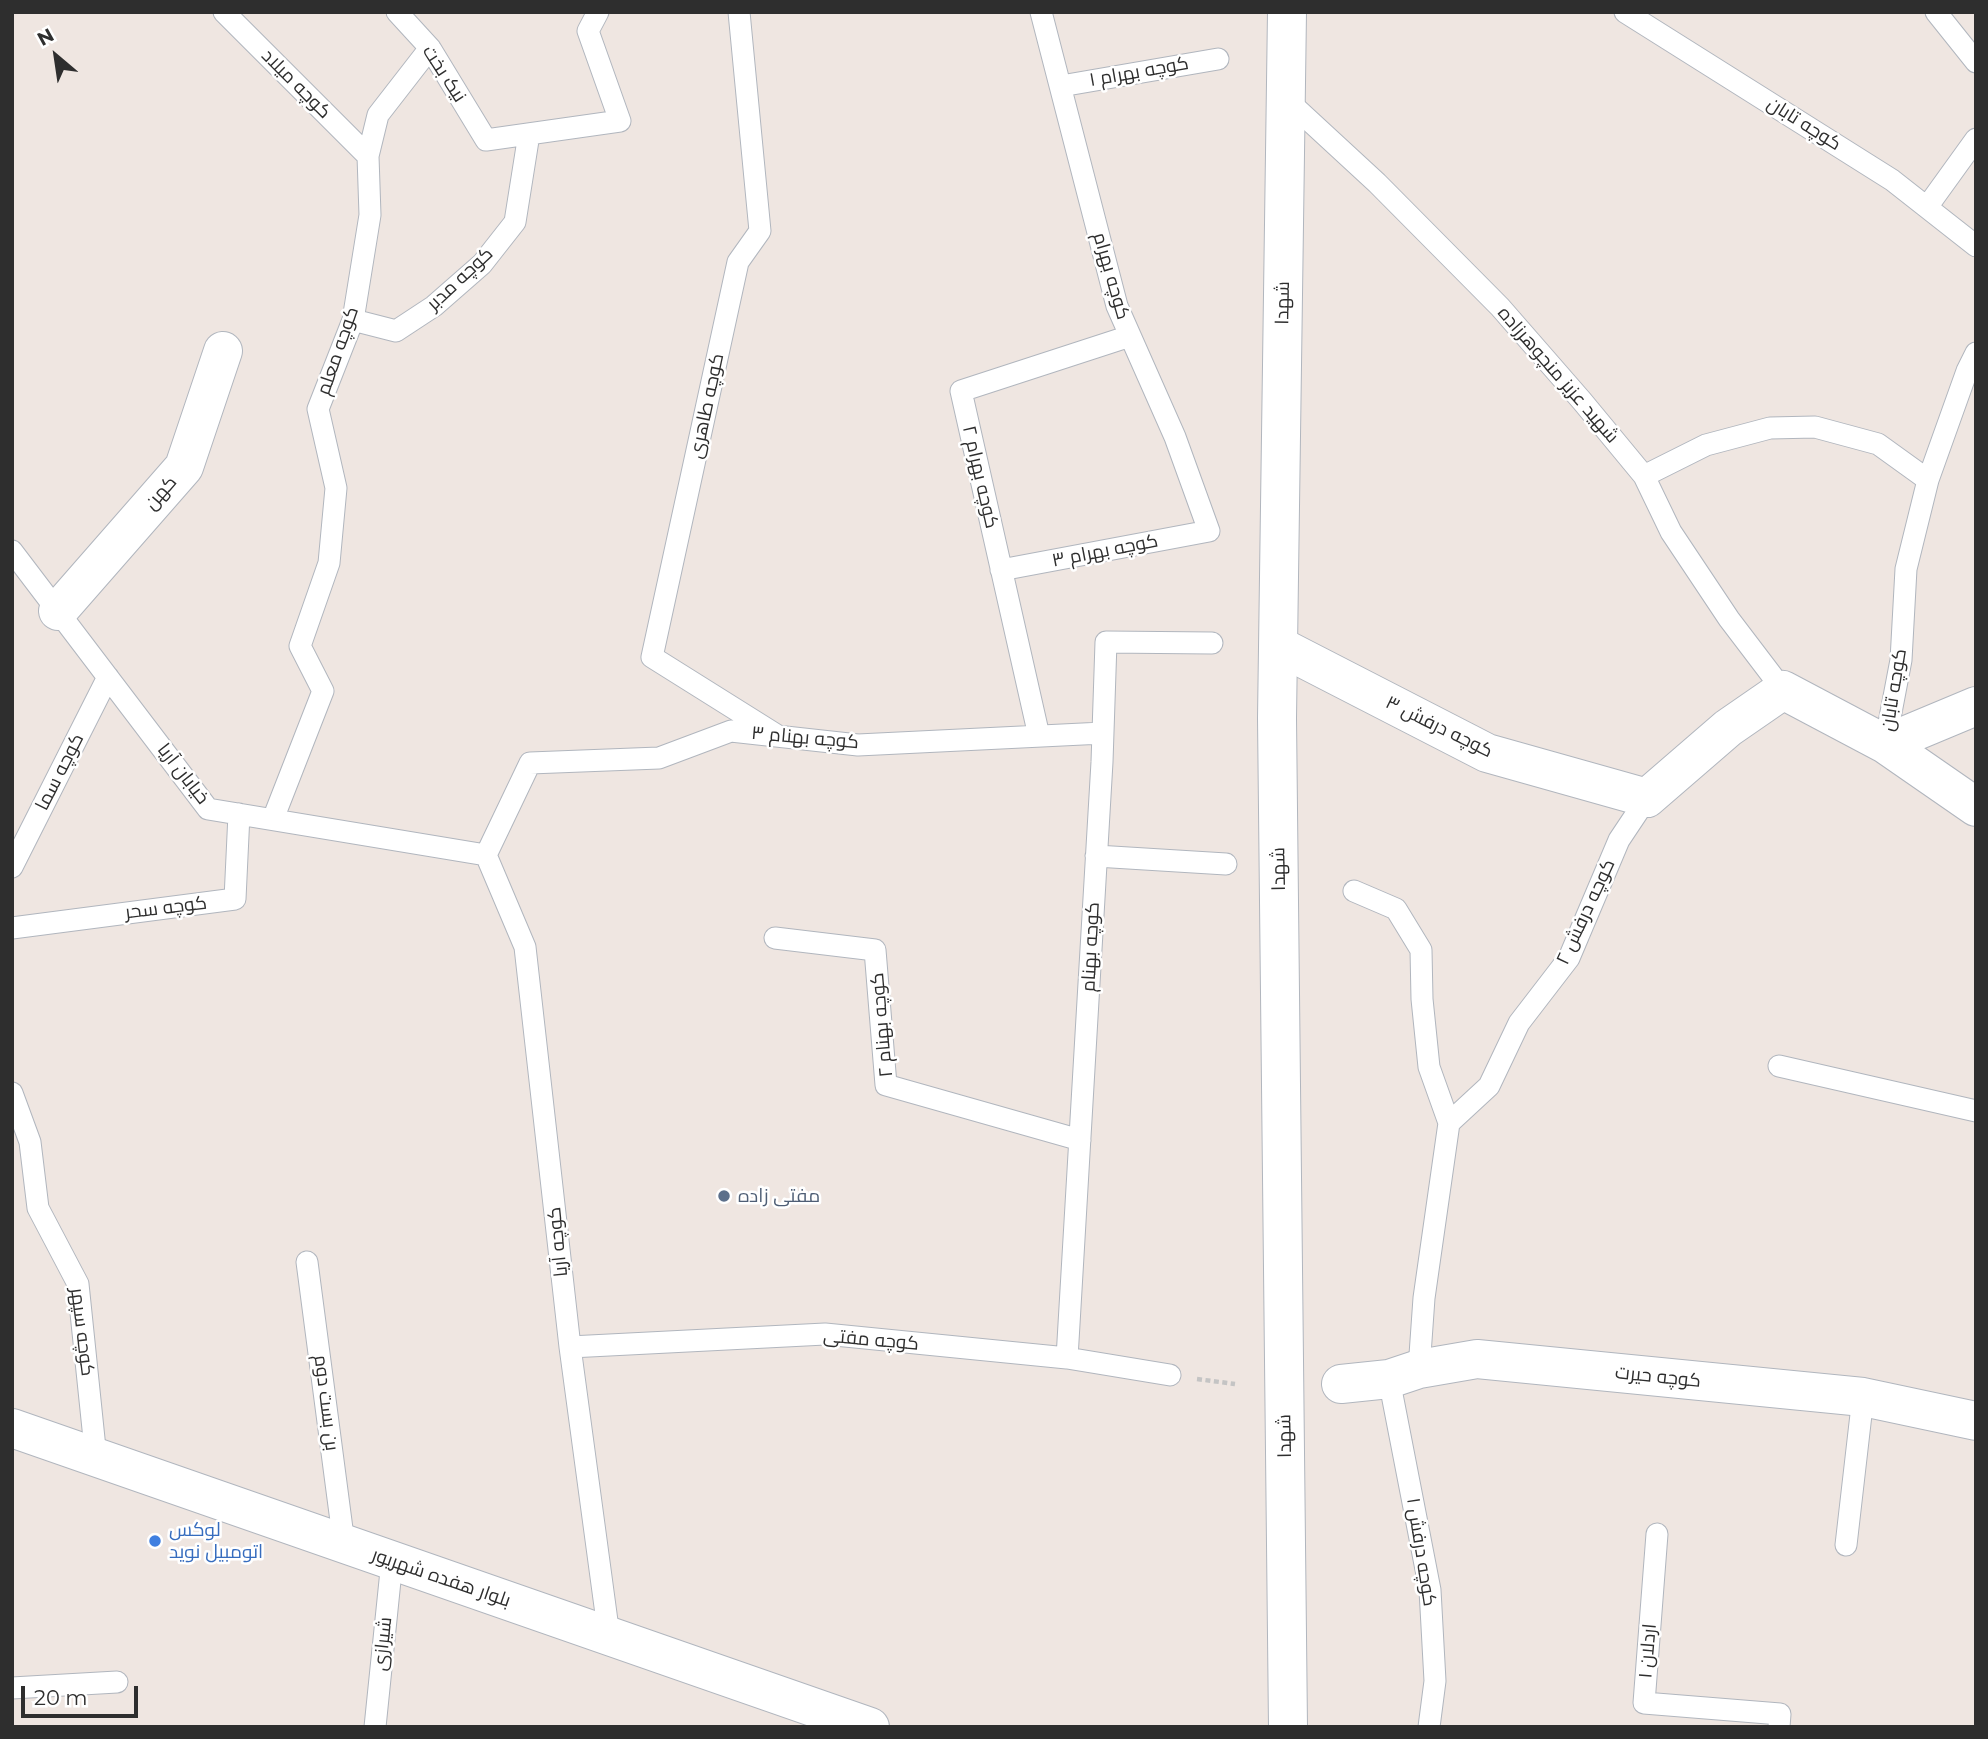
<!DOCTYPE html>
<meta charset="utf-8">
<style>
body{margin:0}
#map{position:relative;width:1988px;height:1739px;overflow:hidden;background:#efe6e1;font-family:Montserrat,sans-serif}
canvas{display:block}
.frame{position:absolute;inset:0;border:14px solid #2e2e2e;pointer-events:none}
.north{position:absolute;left:21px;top:21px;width:70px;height:70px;-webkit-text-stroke:5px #fff;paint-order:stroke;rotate:331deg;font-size:19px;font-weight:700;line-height:28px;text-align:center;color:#2e2e2e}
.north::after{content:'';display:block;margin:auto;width:24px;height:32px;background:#2e2e2e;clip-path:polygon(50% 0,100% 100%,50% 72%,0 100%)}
.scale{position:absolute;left:21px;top:1686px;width:117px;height:32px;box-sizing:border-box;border:4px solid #2e2e2e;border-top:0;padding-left:9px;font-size:21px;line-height:24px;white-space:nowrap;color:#2e2e2e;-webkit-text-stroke:5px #fff;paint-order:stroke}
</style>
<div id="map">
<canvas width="1988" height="1739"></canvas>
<div class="frame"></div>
<div class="north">N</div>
<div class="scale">20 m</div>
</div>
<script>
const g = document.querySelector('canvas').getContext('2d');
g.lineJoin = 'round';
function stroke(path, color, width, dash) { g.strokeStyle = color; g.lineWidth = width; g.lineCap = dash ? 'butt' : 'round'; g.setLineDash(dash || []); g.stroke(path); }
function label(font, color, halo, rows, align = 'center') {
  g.font = font + ' Montserrat,Cairo,sans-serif'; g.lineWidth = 5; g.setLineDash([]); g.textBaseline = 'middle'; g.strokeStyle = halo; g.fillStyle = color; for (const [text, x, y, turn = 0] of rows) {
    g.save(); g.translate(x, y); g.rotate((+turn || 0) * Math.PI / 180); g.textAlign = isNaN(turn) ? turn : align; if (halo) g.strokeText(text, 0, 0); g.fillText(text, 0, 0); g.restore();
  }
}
const path = new Path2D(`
 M 1197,1379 L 1235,1384`);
const service = new Path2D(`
 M 224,12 L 368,156
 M 397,12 L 430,48 L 486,140 L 620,121 L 588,31 L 598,12
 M 739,12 L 760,231 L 738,262 L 652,657 L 778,736
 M 1625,12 L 1892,180 L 1976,246
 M 1936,12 L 1976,62
 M 1061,86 L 1218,59
 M 1286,99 L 1377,183 L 1500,307 L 1582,401 L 1644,476 L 1671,532 L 1729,619 L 1783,690
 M 1927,207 L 1976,139
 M 353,320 L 396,331 L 434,306 L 482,264 L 515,222 L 529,134
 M 1644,476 L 1706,445 L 1770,428 L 1815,427 L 1878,444 L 1928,480
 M 12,551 L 208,809 L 486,855
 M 1001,570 L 1209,531 L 1175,437 L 1117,306 L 1041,12
 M 1039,736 L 961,391 L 1130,336
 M 1885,744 L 1901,660 L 1906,569 L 1928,480 L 1967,371 L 1976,353
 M 273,819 L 323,691 L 300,646 L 329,563 L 336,488 L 318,409 L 353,320 L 370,215 L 368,156 L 378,115 L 430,48
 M 486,855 L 525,947 L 570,1347 L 609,1636
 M 486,855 L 530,763 L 659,758 L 731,731 L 858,745 L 1103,733
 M 1096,856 L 1226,864
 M 12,867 L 108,677
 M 1354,891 L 1396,909 L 1421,950 L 1422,999 L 1429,1067 L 1449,1123 L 1424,1298 L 1419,1369
 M 12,928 L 235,899 L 239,814
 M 775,938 L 875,950 L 886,1085 L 1080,1140
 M 1779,1066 L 1976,1111
 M 12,1093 L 30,1142 L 38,1208 L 78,1284 L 96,1458
 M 1449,1123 L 1489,1086 L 1519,1023 L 1569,958 L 1619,840 L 1647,798
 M 307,1262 L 344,1544
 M 570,1347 L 825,1334 L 1067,1358 L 1170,1375
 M 1067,1358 L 1102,762 L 1106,642 L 1212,643
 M 1389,1379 L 1430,1590 L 1435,1681 L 1429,1727
 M 1657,1534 L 1644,1703 L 1780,1714 L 1779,1727
 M 1846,1545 L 1863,1397
 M 12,1688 L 117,1682
 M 375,1727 L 392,1561`);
const minor = new Path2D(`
 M 58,611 L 184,467 L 223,351
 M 1279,646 L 1487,753 L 1647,798 L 1728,728 L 1783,690 L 1885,744 L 1976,807
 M 1885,744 L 1976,706
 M 1341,1384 L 1389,1379 L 1419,1369 L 1477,1359 L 1863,1397 L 1976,1421`);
const secondary = new Path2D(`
 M 1287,12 L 1277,718 L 1288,1727
 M 12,1428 L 870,1727`);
const markers = [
 [724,1196,7,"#5c6f8a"],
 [155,1541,7,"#3f7fe0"]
];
const streetNames = [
 ["کوچه بهرام ۱",1139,72,-10],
 ["نیک بخت",444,74,57],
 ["کوچه میلاد",296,84,45],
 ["کوچه تابان",1804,124,32],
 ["کوچه بهرام",1111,276,74],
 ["کوچه مدبر",460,279,-43],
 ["شهدا",1283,303,-89],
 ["کوچه معلم",338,351,-71],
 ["شهید عزیز منچوهرزاده",1558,375,49],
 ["کوچه طاهری",707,406,-78],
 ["کوچه بهرام ۲",980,477,77],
 ["کهن",161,493,-49],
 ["کوچه بهرام ۳",1105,551,-11],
 ["کوچه تابان",1894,690,-81],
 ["کوچه درفش ۳",1439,727,26],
 ["کوچه بهنام ۳",805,738,5],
 ["کوچه سما",60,772,-63],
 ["خیابان آریا",183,774,52],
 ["شهدا",1279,869,-91],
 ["کوچه سحر",166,908,-7],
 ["کوچه درفش ۲",1586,912,-65],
 ["کوچه بهنام",1091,947,-87],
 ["کوچه بهنام ۲",882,1025,-95],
 ["کوچه آریا",558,1242,-96],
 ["کوچه سپهر",82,1332,83],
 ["کوچه مفتی",871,1340,5],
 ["کوچه حیرت",1658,1377,6],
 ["بن بست دوم",326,1403,83],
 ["شهدا",1285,1436,-91],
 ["کوچه درفش ۱",1421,1552,81],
 ["بلوار هفده شهریور",441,1578,19],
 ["شیرازی",383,1644,-84],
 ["اردلان ۱",1648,1651,-85]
];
const serviceNames = [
 ["مفتی زاده",738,1196]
];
const shopNames = [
 ["لوکس",169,1530],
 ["اتومبیل نوید",169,1552]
];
stroke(service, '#b1b6be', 23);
stroke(minor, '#b1b6be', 40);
stroke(secondary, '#b1b6be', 40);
stroke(path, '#c4c4c4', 4.5, [5, 3.5]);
stroke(service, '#fff', 21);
stroke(minor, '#fff', 38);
stroke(secondary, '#fff', 38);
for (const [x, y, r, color] of markers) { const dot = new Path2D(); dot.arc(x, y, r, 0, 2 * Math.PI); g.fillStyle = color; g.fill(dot); stroke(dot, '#fff', 2.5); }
label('19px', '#2e2e2e', '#fff', streetNames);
label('19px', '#4e5e75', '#fff', serviceNames, 'left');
label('19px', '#366cbe', '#fff', shopNames, 'left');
</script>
